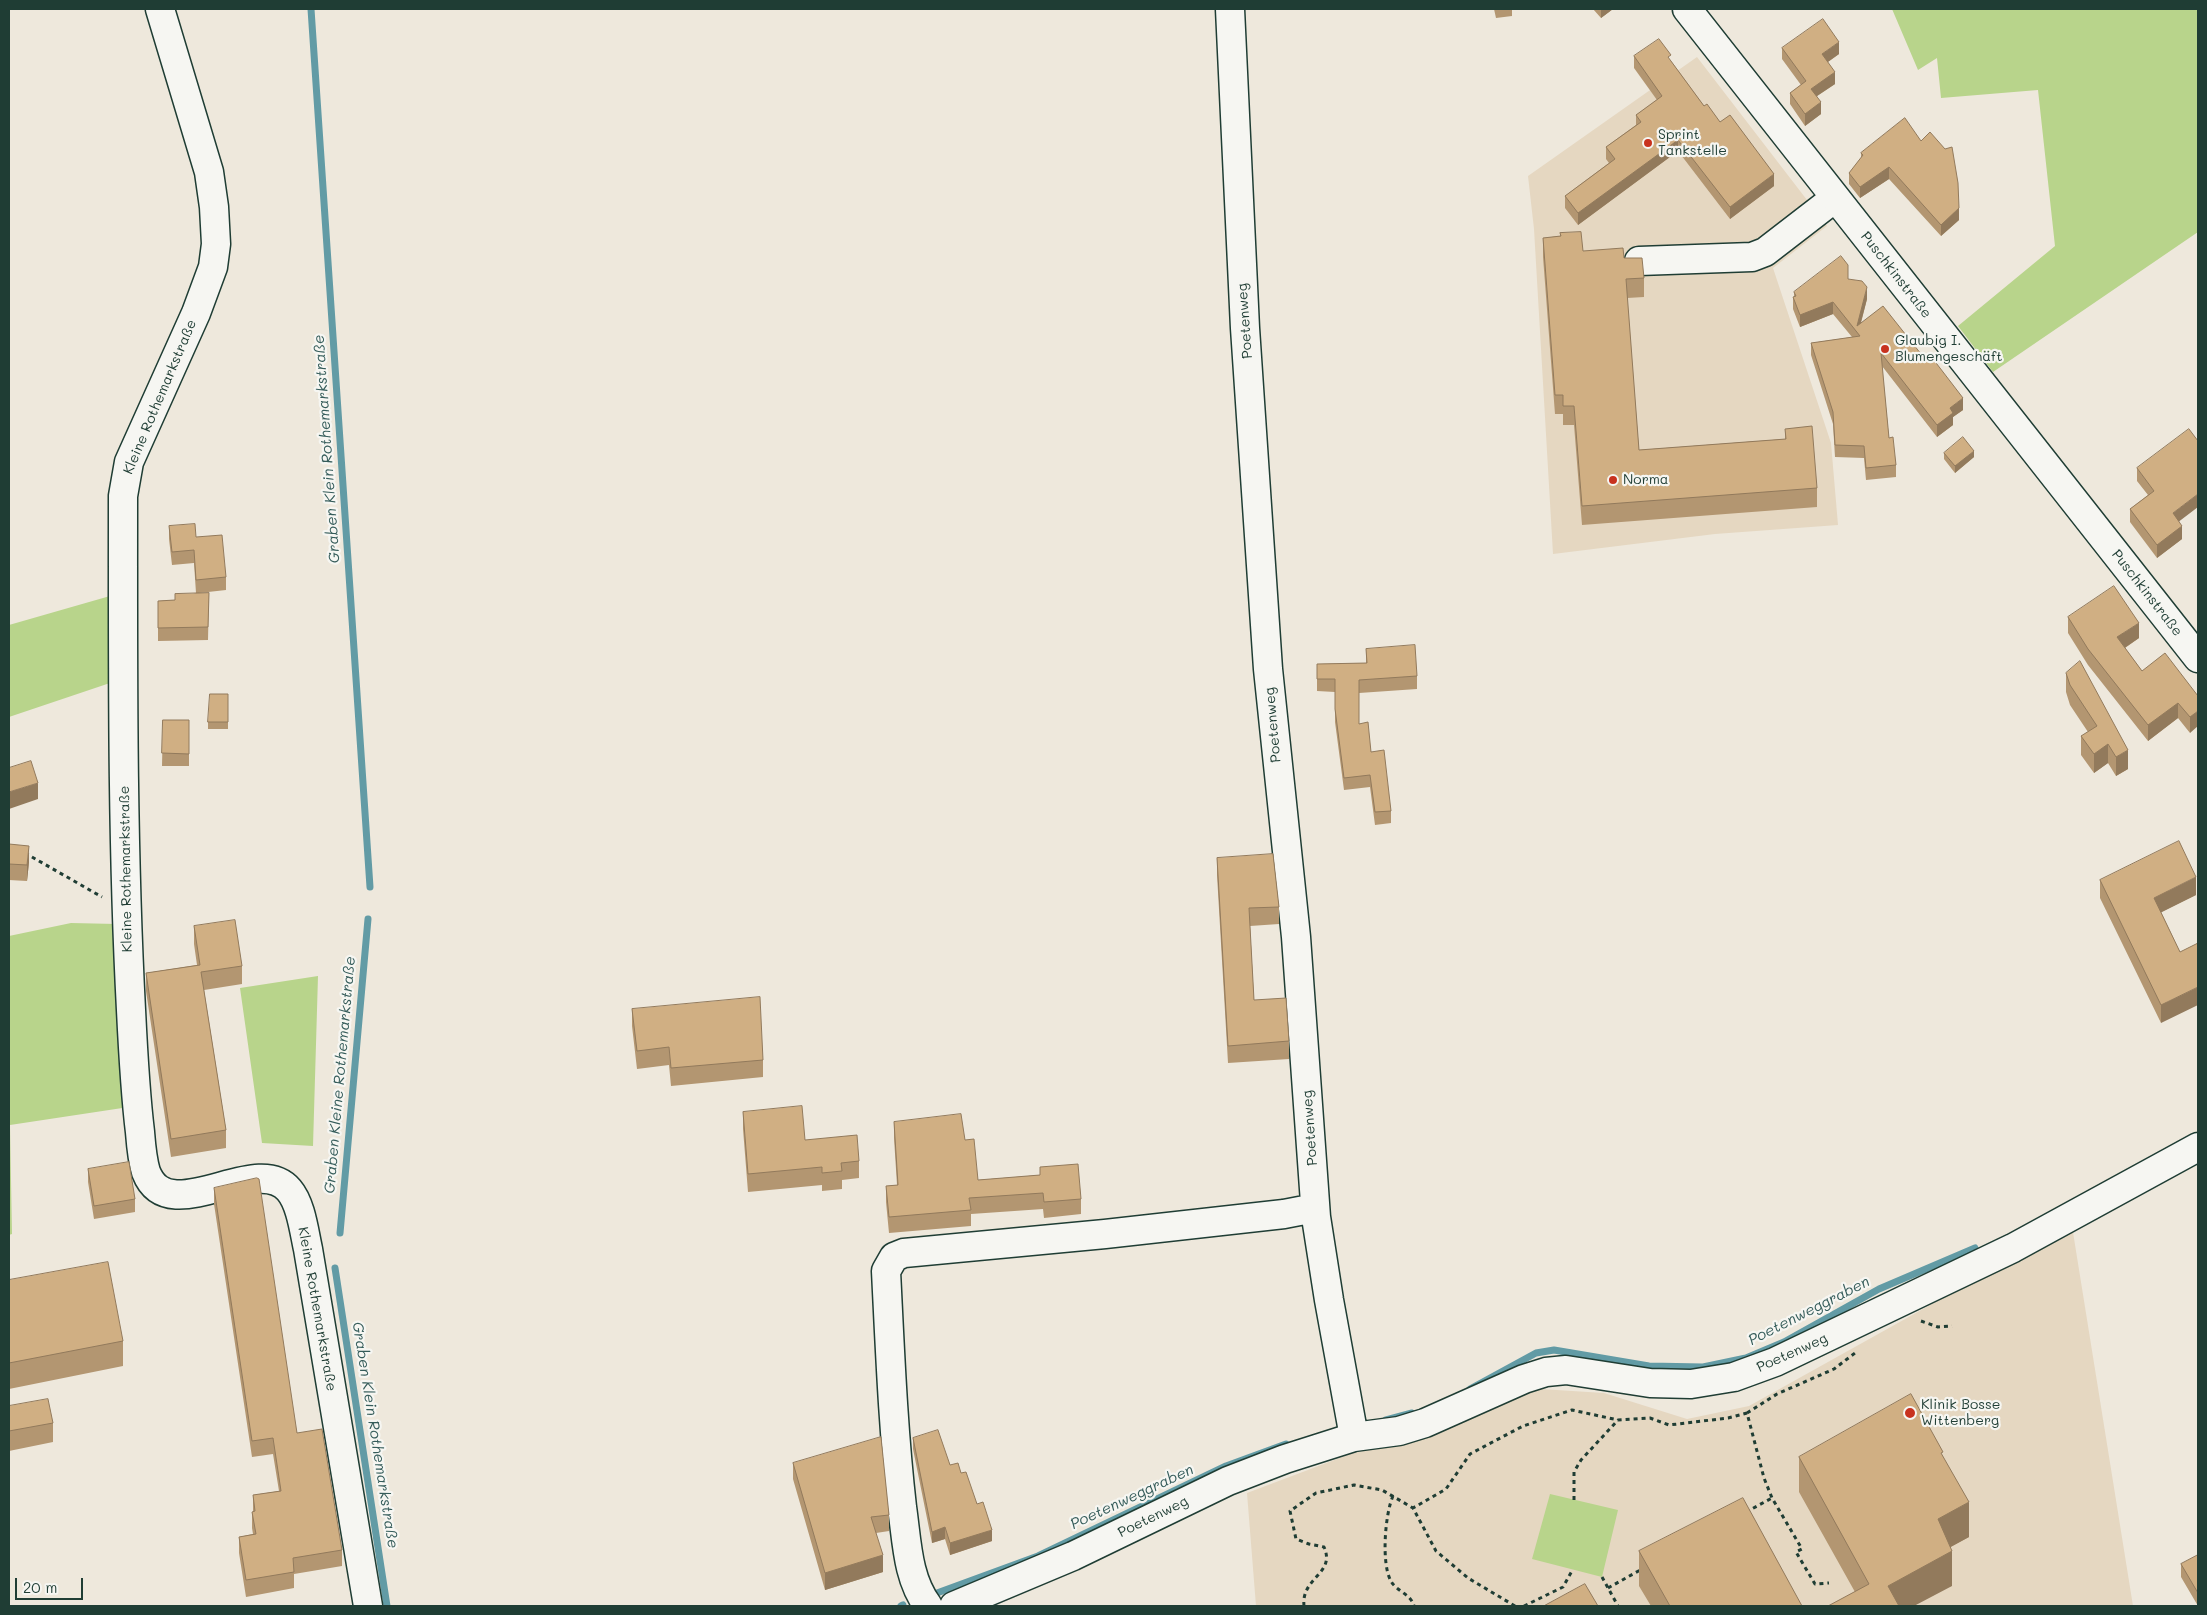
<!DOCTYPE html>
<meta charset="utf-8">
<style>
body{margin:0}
#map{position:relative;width:2207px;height:1615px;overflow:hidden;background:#eee8dc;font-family:Mali,sans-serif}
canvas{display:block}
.frame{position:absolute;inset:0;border:10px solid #1f3d34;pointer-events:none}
.scale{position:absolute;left:15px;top:1578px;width:68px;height:22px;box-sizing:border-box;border:2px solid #1f3d34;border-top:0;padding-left:6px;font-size:15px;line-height:18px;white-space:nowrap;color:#1f3d34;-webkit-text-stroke:4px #f6f6f2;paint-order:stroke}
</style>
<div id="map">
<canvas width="2207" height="1615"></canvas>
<div class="frame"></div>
<div class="scale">20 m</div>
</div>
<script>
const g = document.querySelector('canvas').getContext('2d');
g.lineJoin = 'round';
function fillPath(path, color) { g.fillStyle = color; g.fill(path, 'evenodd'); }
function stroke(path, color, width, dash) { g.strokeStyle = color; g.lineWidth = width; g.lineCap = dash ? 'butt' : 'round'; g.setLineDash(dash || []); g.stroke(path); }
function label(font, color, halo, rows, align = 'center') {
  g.font = font + ' Mali,sans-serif'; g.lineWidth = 4.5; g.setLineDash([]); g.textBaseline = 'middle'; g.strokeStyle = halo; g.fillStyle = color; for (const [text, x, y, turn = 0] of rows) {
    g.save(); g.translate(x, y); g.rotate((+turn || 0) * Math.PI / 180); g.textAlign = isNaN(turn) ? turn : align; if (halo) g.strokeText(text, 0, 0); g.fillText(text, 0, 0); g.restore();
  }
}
const built = new Path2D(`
 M 1697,57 L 1827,226 L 1773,268 L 1831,443 L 1838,525 L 1715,534 L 1553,554 L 1534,229 L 1528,176 Z
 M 2072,1226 L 2133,1606 L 1256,1606 L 1247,1493 L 1525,1388 L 1604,1393 L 1687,1419 L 1749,1406 Z`);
const green = new Path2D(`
 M 1892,9 L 2198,9 L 2198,232 L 1993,372 L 1958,326 L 2055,246 L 2038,90 L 1941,98 L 1937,58 L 1918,70 Z
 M 110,596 L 110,683 L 9,717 L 9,625 Z
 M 71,923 L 117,924 L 129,1107 L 10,1125 L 12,1234 L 9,1235 L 9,936 Z
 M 318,976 L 313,1146 L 262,1143 L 240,988 Z
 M 1550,1494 L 1618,1510 L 1602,1577 L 1532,1559 Z`);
const stream = new Path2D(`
 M 311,9 L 370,887
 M 340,1233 L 368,919
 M 335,1268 L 387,1606
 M 1470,1389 L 1536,1353 L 1554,1350 L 1649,1366 L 1703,1367 L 1746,1358 L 1784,1342 L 1879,1289 L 1975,1248
 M 1386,1420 L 1412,1413
 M 937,1593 L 1038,1556 L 1226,1466 L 1286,1444
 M 901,1606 L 903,1605`);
const path = new Path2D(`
 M 25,853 L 102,897
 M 1921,1321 L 1938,1327 L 1952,1326
 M 1747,1413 L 1777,1394 L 1834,1369 L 1855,1353
 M 1393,1496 C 1385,1514 1381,1564 1391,1581 C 1396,1591 1411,1594 1414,1606
 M 1574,1500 L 1574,1472 L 1581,1460 L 1618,1420 L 1650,1418 L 1669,1425 L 1728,1418 L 1747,1413 L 1764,1478 L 1772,1498 L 1802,1549 L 1796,1552 L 1815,1584 L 1829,1583
 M 1746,1512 L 1772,1498
 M 1602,1577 L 1618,1606
 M 1608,1588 L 1642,1569
 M 1304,1606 C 1301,1577 1336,1574 1324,1547 L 1309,1544 L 1296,1539 L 1290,1511 L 1316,1493 L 1354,1485 L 1382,1490 L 1413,1508
 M 1515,1606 L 1468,1578 L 1436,1551 L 1413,1508 L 1446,1489 L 1470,1454 L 1523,1426 L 1572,1410 L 1618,1420
 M 1524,1606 L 1563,1587 L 1573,1569`);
const minor = new Path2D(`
 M 160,9 L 209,172 L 214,207 L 216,244 L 213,267 L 196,313 L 129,462 L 123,496 C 123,668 122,839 131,1010 C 133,1051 135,1091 140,1132 C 141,1145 142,1159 146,1172 C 169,1231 256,1151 289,1190 C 301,1204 304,1231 308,1249 L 368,1606
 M 1230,9 L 1245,328 L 1268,669 L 1296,937 L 1316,1217 L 1329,1300 L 1354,1437 L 1399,1431 L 1425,1423 L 1524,1379 L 1546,1372 L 1566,1370 L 1650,1383 L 1691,1384 L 1734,1377 L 1775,1362 L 2013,1248 L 2198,1147
 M 1639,261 L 1752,257 L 1765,252 L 1835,198
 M 928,1606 C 907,1578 907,1541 902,1507 C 893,1429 890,1350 886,1271 L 894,1257 L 904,1253 L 1105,1234 L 1284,1214 L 1315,1208
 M 954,1606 L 1073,1556 L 1228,1481 L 1285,1459 L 1354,1437`);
const major = new Path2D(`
 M 1687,9 L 2198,658`);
const wall = new Path2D(`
 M 1494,9 L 1512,9 L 1512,16 L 1496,18 Z
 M 1593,9 L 1613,9 L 1601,18 Z
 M 1782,48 L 1839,54 L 1828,62 L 1835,84 L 1817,96 L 1821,114 L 1805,126 L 1790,104 L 1790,93 L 1801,85 L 1782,59 Z
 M 1634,56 L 1671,61 L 1704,106 L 1720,122 L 1774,186 L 1730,219 L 1678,151 L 1578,225 L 1565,208 L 1565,196 L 1609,163 L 1606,159 L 1606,147 L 1636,125 L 1636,115 L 1657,100 L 1634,68 Z
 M 1905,118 L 1959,220 L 1941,236 L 1889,179 L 1860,198 L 1849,184 L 1849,173 L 1861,158 L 1861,153 Z
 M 1560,233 L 1583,251 L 1624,258 L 1644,278 L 1644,297 L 1627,298 L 1639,450 L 1785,439 L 1785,429 L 1817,488 L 1817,507 L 1582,525 L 1574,425 L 1563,425 L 1563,414 L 1555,414 L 1543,257 L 1543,238 L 1560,236 Z
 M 1848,279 L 1867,299 L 1861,323 L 1963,410 L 1953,417 L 1953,425 L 1937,437 L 1882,366 L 1889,438 L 1896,465 L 1896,477 L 1866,480 L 1864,458 L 1835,457 L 1833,424 L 1811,355 L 1811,343 L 1852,337 L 1833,314 L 1800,327 L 1793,309 L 1793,297 L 1794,297 L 1794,292 Z
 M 1944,453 L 1974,457 L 1955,473 L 1944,459 Z
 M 2137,468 L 2179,521 L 2182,539 L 2157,558 L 2130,522 L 2130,509 L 2148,495 L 2137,481 Z
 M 169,526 L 226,577 L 226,590 L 199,593 L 209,593 L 208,640 L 158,641 L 158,601 L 175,600 L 196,593 L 194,563 L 172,565 L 169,539 Z
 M 2068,617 L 2139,638 L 2125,648 L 2142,671 L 2198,696 L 2190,733 L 2178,718 L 2148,741 L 2088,665 L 2068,633 Z
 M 1366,649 L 1417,676 L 1417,689 L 1359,693 L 1359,724 L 1371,752 L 1391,811 L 1391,823 L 1375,825 L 1370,787 L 1344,790 L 1335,722 L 1335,692 L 1317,691 L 1317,664 L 1366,663 Z
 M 2066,673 L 2128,769 L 2116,776 L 2108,763 L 2094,773 L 2081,755 L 2081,736 L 2088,732 L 2070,705 L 2066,692 Z
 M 228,694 L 228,729 L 208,729 L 208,722 Z
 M 163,720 L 189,720 L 189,766 L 162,766 Z
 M 9,844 L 29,862 L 27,881 L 9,880 Z
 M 1217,858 L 1279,907 L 1279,924 L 1250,926 L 1254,1000 L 1289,1041 L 1289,1059 L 1228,1063 L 1217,875 Z
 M 2100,880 L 2196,895 L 2161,912 L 2180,952 L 2161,1023 L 2100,898 Z
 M 194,926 L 242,966 L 242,984 L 204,990 L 226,1130 L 226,1148 L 171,1157 L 146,991 L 146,973 L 197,965 L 194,944 Z
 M 632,1009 L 763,1060 L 763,1077 L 671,1086 L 669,1065 L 637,1069 L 632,1026 Z
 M 743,1112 L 805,1140 L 859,1161 L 859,1178 L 842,1180 L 842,1189 L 822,1191 L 822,1185 L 748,1192 L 743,1129 Z
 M 894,1122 L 965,1140 L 978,1180 L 1040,1175 L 1040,1167 L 1081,1199 L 1081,1214 L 1044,1218 L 1043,1209 L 971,1214 L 971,1226 L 889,1233 L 886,1202 L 886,1186 L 897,1185 L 894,1138 Z
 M 88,1169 L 135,1199 L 135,1212 L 94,1219 L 88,1182 Z
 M 214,1188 L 297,1433 L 342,1550 L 342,1566 L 294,1574 L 294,1588 L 246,1597 L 239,1553 L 239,1537 L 253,1534 L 252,1528 L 252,1512 L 253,1512 L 253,1495 L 279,1491 L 273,1454 L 252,1457 L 214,1204 Z
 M 9,1280 L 123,1341 L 123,1366 L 9,1389 Z
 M 9,1406 L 53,1423 L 53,1442 L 9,1451 Z
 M 913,1438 L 961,1473 L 977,1504 L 992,1541 L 950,1555 L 945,1539 L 932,1543 L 913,1449 Z
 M 1799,1457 L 1943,1458 L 1969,1537 L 1950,1547 L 1952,1586 L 1855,1592 L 1799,1492 Z
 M 793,1463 L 889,1515 L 889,1531 L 876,1533 L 883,1572 L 825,1590 L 793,1479 Z
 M 1639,1551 L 1802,1606 L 1651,1606 L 1639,1586 Z
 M 2198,1555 L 2198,1606 L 2181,1577 L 2181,1564 Z`);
const shadedWall = new Path2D(`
 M 1601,9 L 1613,9 L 1601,18 Z
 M 1839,42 L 1839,54 L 1822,66 L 1822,54 Z
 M 1835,72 L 1835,84 L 1811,100 L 1811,89 Z
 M 1821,102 L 1821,114 L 1805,126 L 1805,114 Z
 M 1678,140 L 1678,151 L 1578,225 L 1578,213 Z
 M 1889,167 L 1889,179 L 1860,198 L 1860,187 Z
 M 1774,174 L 1774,186 L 1730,219 L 1730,207 Z
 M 1959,208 L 1959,220 L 1941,236 L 1941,225 Z
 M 1867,287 L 1867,299 L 1858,333 L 1857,326 Z
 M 1833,302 L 1833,314 L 1800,327 L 1800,315 Z
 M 1963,398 L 1963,410 L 1953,417 L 1953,425 L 1937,437 L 1937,425 L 1950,408 Z
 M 1974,451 L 1974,457 L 1955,473 L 1955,466 Z
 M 2198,494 L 2198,507 L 2173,526 L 2173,513 Z
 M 2182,526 L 2182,539 L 2157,558 L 2157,545 Z
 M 2139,623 L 2139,638 L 2117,653 L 2117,637 Z
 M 2178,703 L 2178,718 L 2148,741 L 2148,725 Z
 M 2198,711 L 2198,726 L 2190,733 L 2190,717 Z
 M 2108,744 L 2108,763 L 2094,773 L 2094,754 Z
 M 2128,750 L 2128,769 L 2116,776 L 2116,757 Z
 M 38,783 L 38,799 L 9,809 L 9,792 Z
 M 29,846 L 29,862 L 27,881 L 27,865 Z
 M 2196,877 L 2196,895 L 2154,916 L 2154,898 Z
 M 2198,987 L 2198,1005 L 2161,1023 L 2161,1005 Z
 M 1969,1502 L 1969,1537 L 1938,1554 L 1938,1519 Z
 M 945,1527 L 945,1539 L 932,1543 L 932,1532 Z
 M 992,1530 L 992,1541 L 950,1555 L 950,1543 Z
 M 1952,1551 L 1952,1586 L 1914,1606 L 1888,1606 L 1888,1586 Z
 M 883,1555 L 883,1572 L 825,1590 L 825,1573 Z`);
const building = new Path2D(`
 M 1823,19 L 1839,42 L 1822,54 L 1835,72 L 1811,89 L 1821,102 L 1805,114 L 1790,93 L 1806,81 L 1782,48 Z
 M 1659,39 L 1671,55 L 1668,57 L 1704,106 L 1707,104 L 1720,122 L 1730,115 L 1774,174 L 1730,207 L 1678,140 L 1578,213 L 1565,196 L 1615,159 L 1606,147 L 1641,122 L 1636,115 L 1662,96 L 1634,56 Z
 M 1905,118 L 1921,141 L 1930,132 L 1945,149 L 1952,147 L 1958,183 L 1959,208 L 1941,225 L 1889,167 L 1860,187 L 1849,173 L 1863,155 L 1861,153 Z
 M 1581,232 L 1583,251 L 1623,248 L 1624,258 L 1642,258 L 1644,278 L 1626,279 L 1639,450 L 1786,439 L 1785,429 L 1812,426 L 1817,488 L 1582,506 L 1574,406 L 1563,406 L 1563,395 L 1555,395 L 1543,238 L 1561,236 L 1560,233 Z
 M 1841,256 L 1848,265 L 1848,279 L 1862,281 L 1867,287 L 1857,326 L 1883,306 L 1925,359 L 1930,355 L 1963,398 L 1950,408 L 1953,413 L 1937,425 L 1881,353 L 1889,438 L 1893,437 L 1896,465 L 1866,468 L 1864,446 L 1835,445 L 1833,412 L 1811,343 L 1860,336 L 1833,302 L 1800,315 L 1793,297 L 1796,296 L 1794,292 Z
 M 2189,429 L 2198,441 L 2198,494 L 2173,513 L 2182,526 L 2157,545 L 2130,509 L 2154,491 L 2137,468 Z
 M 1963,437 L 1974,451 L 1955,466 L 1944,453 Z
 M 195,524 L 196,537 L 222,535 L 226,577 L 196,580 L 194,550 L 172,552 L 169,526 Z
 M 2114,586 L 2139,623 L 2117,637 L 2142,671 L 2165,653 L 2198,696 L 2198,711 L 2190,717 L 2178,703 L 2148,725 L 2088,649 L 2068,617 Z
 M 209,593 L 208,627 L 158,628 L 158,601 L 175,600 L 175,594 Z
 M 1415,645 L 1417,676 L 1359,680 L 1359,724 L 1368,722 L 1371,752 L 1384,750 L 1391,811 L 1375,812 L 1370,775 L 1344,778 L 1335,709 L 1335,679 L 1317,679 L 1317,664 L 1367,663 L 1366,649 Z
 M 2080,661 L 2128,750 L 2116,757 L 2108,744 L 2094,754 L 2081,736 L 2097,726 L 2070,685 L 2066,673 Z
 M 210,694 L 228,694 L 228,722 L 208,722 Z
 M 163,720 L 189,720 L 189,754 L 162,753 Z
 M 31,761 L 38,783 L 9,792 L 9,768 Z
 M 2179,841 L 2196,877 L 2154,898 L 2180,952 L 2198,943 L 2198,987 L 2161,1005 L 2100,880 Z
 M 9,844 L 29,846 L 27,865 L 9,864 Z
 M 1273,854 L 1279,907 L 1249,908 L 1254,1000 L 1286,998 L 1289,1041 L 1228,1046 L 1217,858 Z
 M 235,920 L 242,966 L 201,972 L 226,1130 L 171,1139 L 146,973 L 200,965 L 194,926 Z
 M 760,997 L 763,1060 L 671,1068 L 669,1047 L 637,1051 L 632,1009 Z
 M 802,1106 L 805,1140 L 857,1135 L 859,1161 L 841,1163 L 842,1171 L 822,1173 L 822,1167 L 748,1174 L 743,1112 Z
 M 961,1114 L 965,1140 L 974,1139 L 978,1180 L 1040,1175 L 1040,1167 L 1078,1164 L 1081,1199 L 1044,1202 L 1043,1193 L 969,1198 L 971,1210 L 889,1217 L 886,1186 L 898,1185 L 894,1122 Z
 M 129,1162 L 135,1199 L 94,1206 L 88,1169 Z
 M 257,1178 L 259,1179 L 297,1433 L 322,1429 L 342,1550 L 293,1558 L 294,1572 L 246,1580 L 239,1537 L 256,1534 L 252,1512 L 255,1511 L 253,1495 L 281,1491 L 273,1438 L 252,1441 L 214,1188 Z
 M 108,1262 L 123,1341 L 9,1363 L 9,1280 Z
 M 1911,1394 L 1943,1452 L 1941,1453 L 1969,1502 L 1938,1519 L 1952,1551 L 1888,1586 L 1899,1606 L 1828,1606 L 1869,1584 L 1799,1457 Z
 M 48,1399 L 53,1423 L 9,1431 L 9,1406 Z
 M 938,1430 L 950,1465 L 958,1463 L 961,1473 L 966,1472 L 977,1504 L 983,1502 L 992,1530 L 950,1543 L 945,1527 L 932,1532 L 913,1438 Z
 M 881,1437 L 889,1515 L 871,1517 L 883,1555 L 825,1573 L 793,1463 Z
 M 1743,1498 L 1802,1606 L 1670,1606 L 1639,1551 Z
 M 2198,1555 L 2198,1593 L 2181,1564 Z
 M 1585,1584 L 1598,1606 L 1544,1606 Z`);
const markers = [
 [1648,143,5,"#c8321e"],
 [1885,349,5,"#c8321e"],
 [1613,480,5,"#c8321e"],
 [1910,1413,6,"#c8321e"]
];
const poiNames = [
 ["Sprint",1658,135],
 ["Tankstelle",1658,151],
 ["Glaubig I.",1895,341],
 ["Blumengeschäft",1895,357],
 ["Norma",1623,480],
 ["Klinik Bosse",1921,1405],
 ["Wittenberg",1921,1421]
];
const streetNames = [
 ["Puschkinstraße",1896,275,52],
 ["Poetenweg",1245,321,-94],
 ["Kleine Rothemarkstraße",160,397,-67],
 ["Puschkinstraße",2147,593,52],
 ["Poetenweg",1273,725,-95],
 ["Kleine Rothemarkstraße",126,869,-91],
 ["Poetenweg",1310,1128,-94],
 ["Kleine Rothemarkstraße",317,1309,80],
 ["Poetenweg",1792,1353,-24],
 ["Poetenweg",1153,1517,-26]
];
const waterNames = [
 ["Graben Klein Rothemarkstraße",327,449,-94],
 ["Graben Kleine Rothemarkstraße",340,1075,-85],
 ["Poetenweggraben",1809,1311,-27],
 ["Graben Klein Rothemarkstraße",375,1435,81],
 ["Poetenweggraben",1132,1497,-25]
];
fillPath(built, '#e5d7c1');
fillPath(green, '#b8d48b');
stroke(stream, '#629ba5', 7);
stroke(minor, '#1f3d34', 31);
stroke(major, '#1f3d34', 31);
stroke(path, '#1f3d34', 3, [4, 4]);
stroke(minor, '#f6f6f2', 28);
stroke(major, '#f6f6f2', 28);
fillPath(wall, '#b39671');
fillPath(shadedWall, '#927a5c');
fillPath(building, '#d0af83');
stroke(building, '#927a5c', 1);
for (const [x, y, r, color] of markers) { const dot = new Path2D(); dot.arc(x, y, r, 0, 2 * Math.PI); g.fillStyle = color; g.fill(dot); stroke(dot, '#f6f6f2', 2); }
label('14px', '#1f3d34', '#f6f6f2', poiNames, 'left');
label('14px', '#1f3d34', '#f6f6f2', streetNames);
label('italic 15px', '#355c5a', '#f6f6f2', waterNames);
</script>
